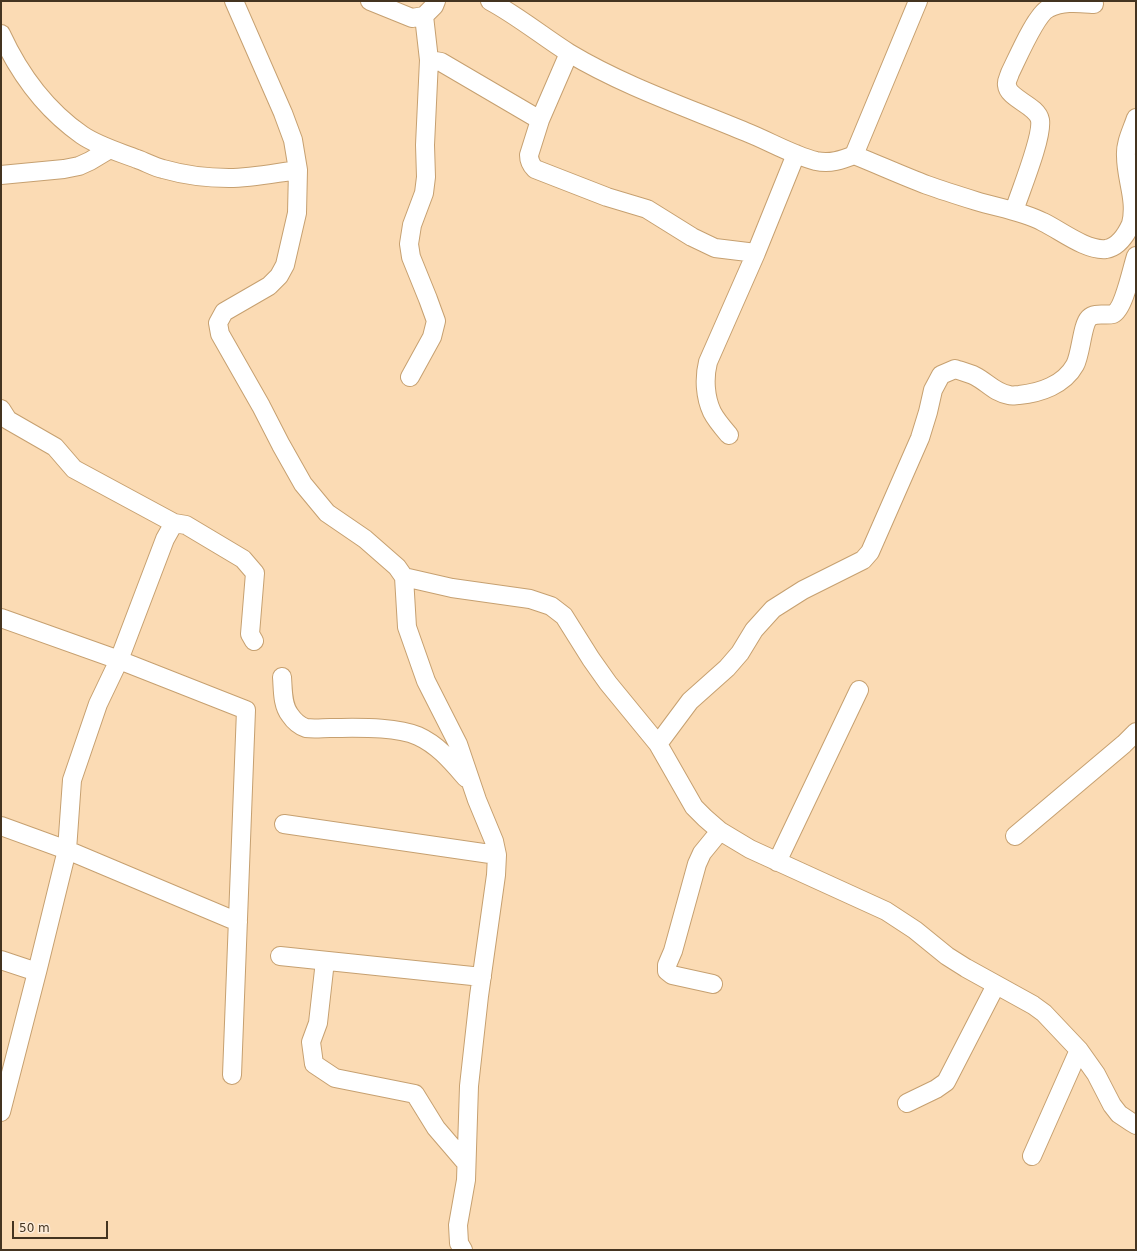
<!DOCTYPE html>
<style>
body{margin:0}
#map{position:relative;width:1137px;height:1251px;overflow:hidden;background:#fbdbb4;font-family:"DejaVu Sans",sans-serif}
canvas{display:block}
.frame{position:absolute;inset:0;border:2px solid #443420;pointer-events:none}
.scale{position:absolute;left:12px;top:1221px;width:96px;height:18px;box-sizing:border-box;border:2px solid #443420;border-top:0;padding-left:5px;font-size:12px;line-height:14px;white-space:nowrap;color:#443420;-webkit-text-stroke:3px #fcebd8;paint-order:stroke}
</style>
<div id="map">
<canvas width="1137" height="1251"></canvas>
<div class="frame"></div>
<div class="scale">50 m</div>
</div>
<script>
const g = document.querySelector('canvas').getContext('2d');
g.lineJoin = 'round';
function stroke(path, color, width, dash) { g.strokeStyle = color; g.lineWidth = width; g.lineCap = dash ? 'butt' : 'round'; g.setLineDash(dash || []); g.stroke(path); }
const minor = new Path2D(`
 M 234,1 L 283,113 L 293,140 L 298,170 L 297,213 L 285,265 L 279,276 L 269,286 L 224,312 L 218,323 L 220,334 L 261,406 L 281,445 L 303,484 L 327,513 L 365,539 L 397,567 L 404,577 L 407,627 L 426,681 L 458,744 L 477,800 L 494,841 L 497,855 L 496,875 L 479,996 L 469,1086 L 466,1180 L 458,1225 L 459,1243 L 463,1250
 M 370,1 L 412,18 L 424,16 L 434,6 L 436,1
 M 490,1 C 518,16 542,36 569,53 C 624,86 686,107 746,132 C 769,141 792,155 816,161 C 830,164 842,160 854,155 L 918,1
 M 1,34 C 19,73 46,110 82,135 C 98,146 119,152 137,159 C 146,162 154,167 163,169 C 184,175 207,178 229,178 C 252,178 275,173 298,170
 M 429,60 L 441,62 L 540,120 L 569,53
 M 540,120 L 529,155 C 529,161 531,165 535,169 L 607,197 L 647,209 L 692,237 L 715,248 L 756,253 L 796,154
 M 854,155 C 879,165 903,176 927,185 C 944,191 960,196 976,201 C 999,208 1022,211 1043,222 C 1060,230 1086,251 1106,249 C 1118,247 1126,235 1131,224 C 1137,200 1126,180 1126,156 C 1125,143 1132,130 1136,118
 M 1,175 L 64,169 L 79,166 L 90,161 L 110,149
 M 1014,211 C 1020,192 1043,137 1040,120 C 1037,105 1008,99 1007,85 C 1006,81 1009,77 1010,73 C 1017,59 1036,14 1049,8 C 1063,1 1079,3 1094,4
 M 410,377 L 432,337 L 436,321 L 428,299 L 411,257 L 409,244 L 412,225 L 424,193 L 426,177 L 425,145 L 429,60 L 424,16
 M 1,409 L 8,420 L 55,447 L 74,469 L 174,523
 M 729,435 C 723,428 716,420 712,412 C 705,397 704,378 708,362 L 756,253
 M 404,577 L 452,588 L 530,599 L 551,606 L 564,616 L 591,659 L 608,683 L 658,744 L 694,807 L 705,818 L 720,831 L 750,849 L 886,911 L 915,930 L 947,956 L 966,968 L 1033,1005 L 1044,1013 L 1079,1050 L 1096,1074 L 1112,1105 L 1119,1114 L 1131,1122 L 1136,1125
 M 1,618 L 119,660 L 246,710 L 232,1075
 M 282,677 C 283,689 282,705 290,715 C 294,721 300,726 306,728 C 314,729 323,728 330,728 C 356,728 395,726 418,736 C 438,745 452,762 466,778
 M 658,744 L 690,701 L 727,668 L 740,653 L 754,630 L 773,609 L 803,590 L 863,560 L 870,552 L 920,438 L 928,412 L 933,390 L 941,375 L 955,369 C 961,371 969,373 975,376 C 987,382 995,393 1009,395 C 1012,396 1016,395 1019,395 C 1040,393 1064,385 1075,365 C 1081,354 1082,325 1089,318 C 1095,312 1106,316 1113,314 C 1124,309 1132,268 1136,256
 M 284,824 L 497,855
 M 1,826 L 67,850 L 238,922
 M 1015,836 L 1124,744 L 1136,732
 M 777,862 L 859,690
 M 280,956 L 482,977
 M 1,960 L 37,972 L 1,1112
 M 325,961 L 318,1023 L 311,1042 L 314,1064 L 335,1078 L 415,1094 L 436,1128 L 466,1163
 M 37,972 L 67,850 L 72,780 L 98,704 L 119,660 L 165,539 L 174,523 L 186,525 L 243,559 L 255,573 L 250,634 L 254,641
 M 713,984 L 672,975 L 667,971 L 667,965 L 673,951 L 697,864 L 702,853 L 720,831
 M 907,1103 L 936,1089 L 946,1082 L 996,985
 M 1032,1156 L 1079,1050`);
stroke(minor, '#c6a070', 20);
stroke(minor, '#fff', 18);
</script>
